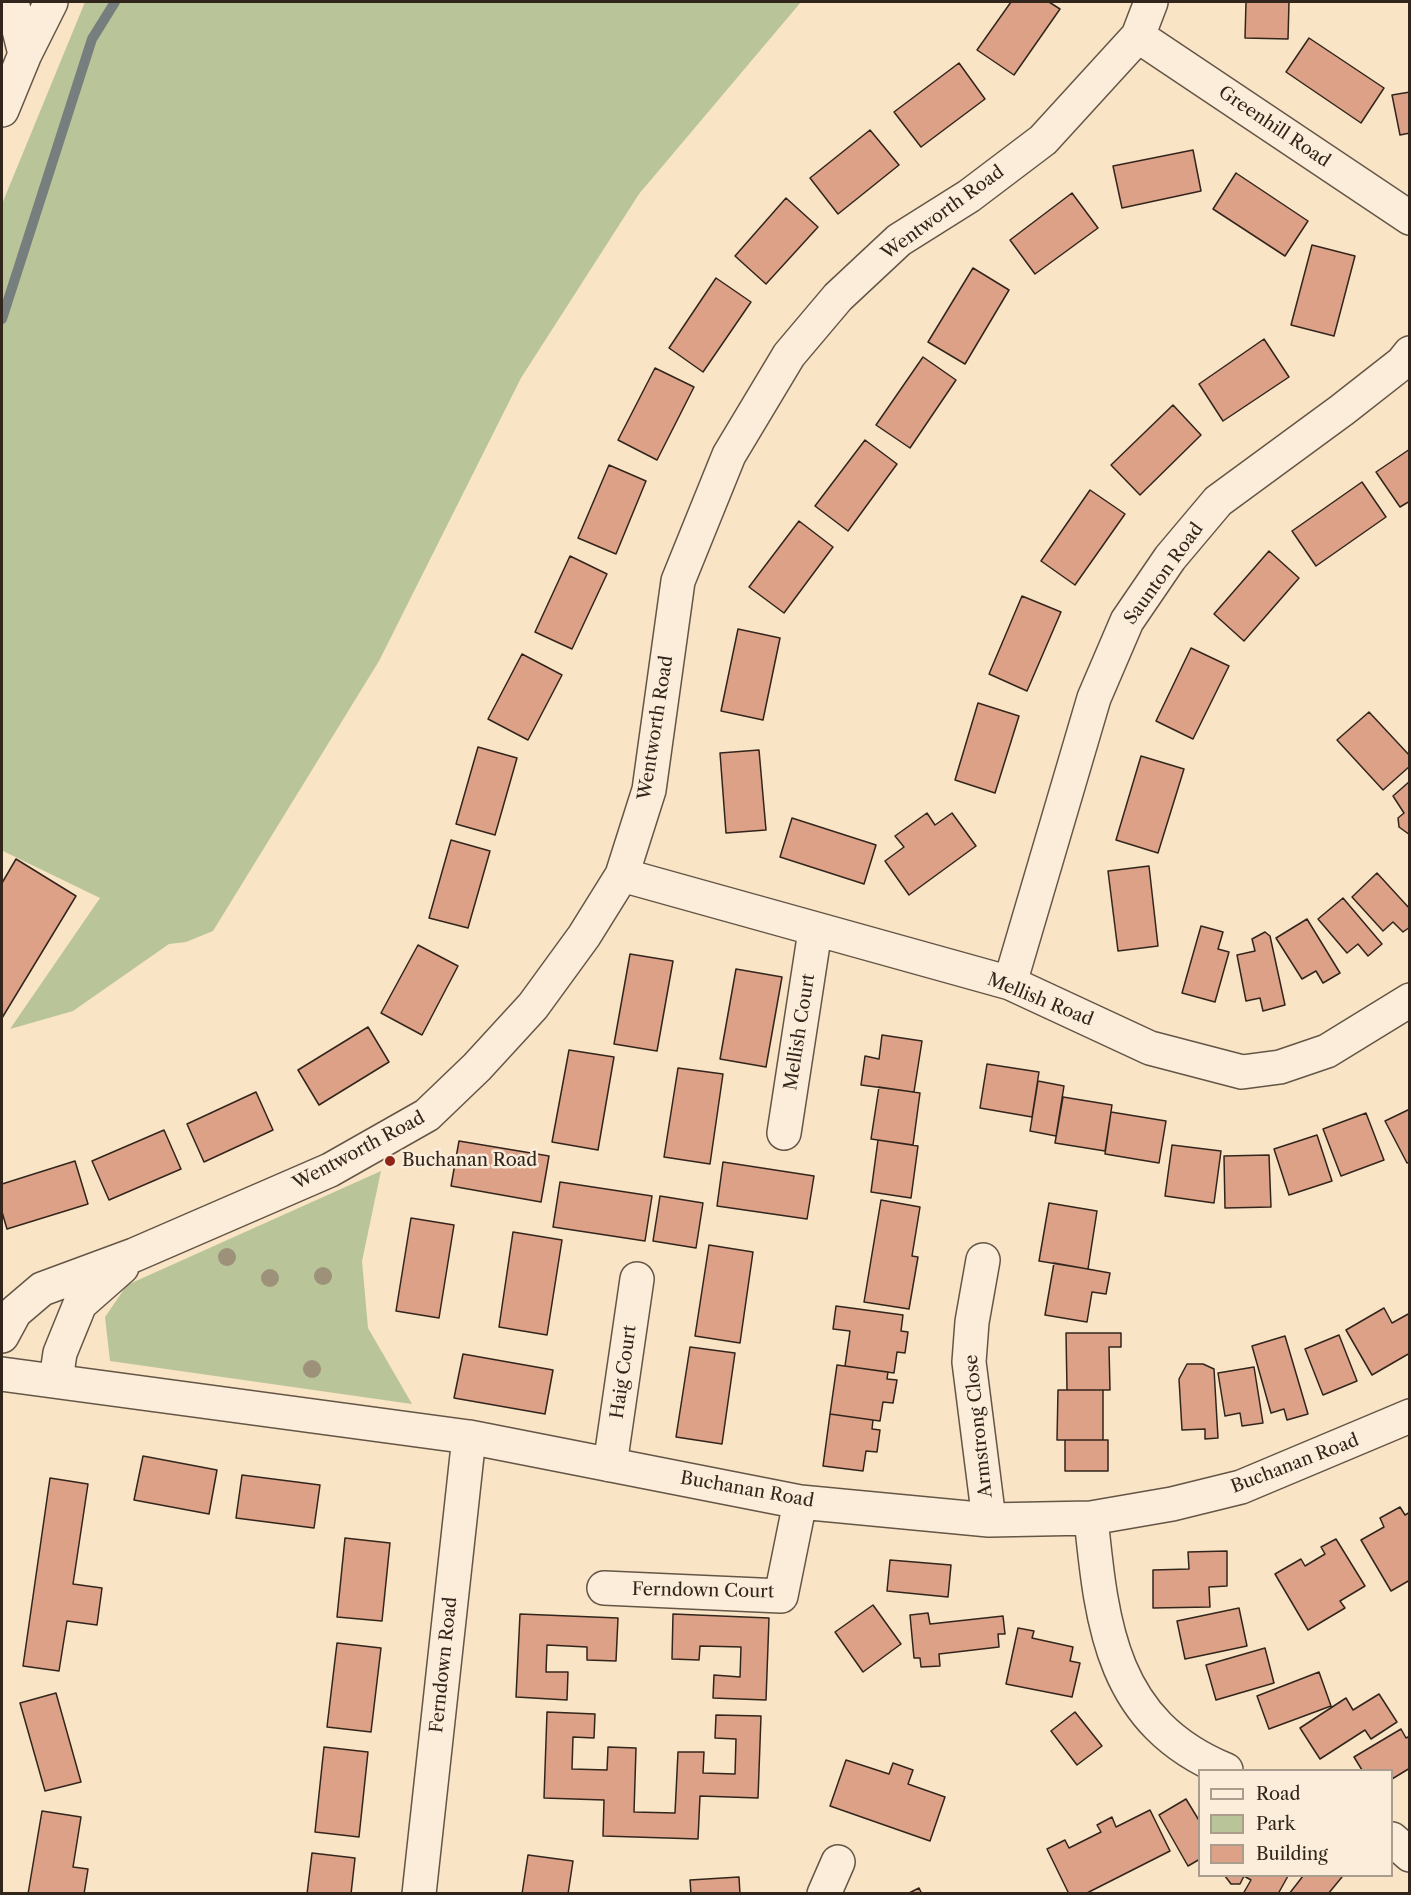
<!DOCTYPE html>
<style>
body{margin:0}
#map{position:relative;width:1411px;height:1895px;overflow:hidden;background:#f9e4c5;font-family:"Libre Caslon Text",serif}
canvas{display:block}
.frame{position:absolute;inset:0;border:3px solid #32251c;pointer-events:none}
.legend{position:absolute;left:1198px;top:1769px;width:195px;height:108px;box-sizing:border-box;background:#fbedd9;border:2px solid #ab9d8d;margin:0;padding:8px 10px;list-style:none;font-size:18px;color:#32251c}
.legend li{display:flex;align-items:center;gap:12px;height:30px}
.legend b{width:30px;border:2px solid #ab9d8d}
</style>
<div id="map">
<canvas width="1411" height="1895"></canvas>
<div class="frame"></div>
<ul class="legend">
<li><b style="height:8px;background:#fbedd9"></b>Road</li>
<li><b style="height:16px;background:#b9c598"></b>Park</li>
<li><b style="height:16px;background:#dca187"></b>Building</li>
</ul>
</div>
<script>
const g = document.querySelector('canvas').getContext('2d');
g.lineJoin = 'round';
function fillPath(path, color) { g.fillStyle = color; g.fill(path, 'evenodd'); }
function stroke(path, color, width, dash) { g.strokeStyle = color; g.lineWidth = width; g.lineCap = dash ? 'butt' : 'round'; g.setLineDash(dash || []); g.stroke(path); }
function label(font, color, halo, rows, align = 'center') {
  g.font = font + ' "Libre Caslon Text",serif'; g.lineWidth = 5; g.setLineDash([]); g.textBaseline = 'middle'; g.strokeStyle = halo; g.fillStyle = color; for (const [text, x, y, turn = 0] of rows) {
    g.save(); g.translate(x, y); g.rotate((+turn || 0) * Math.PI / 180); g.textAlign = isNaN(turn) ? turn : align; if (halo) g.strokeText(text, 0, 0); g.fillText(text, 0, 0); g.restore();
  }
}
const green = new Path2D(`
 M 85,2 L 801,2 L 639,194 L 521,378 L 379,661 L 213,931 L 186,942 L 169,944 L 73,1011 L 10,1029 L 100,898 L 3,851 L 2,853 L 2,204 Z
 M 381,1171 L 362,1261 L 368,1328 L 412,1404 L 110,1361 L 105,1317 L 127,1285 Z`);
const stream = new Path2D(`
 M 2,319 L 92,39 L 115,2`);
const building = new Path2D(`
 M 1011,2 L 1049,2 L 1060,9 L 1014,75 L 977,50 Z
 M 1246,2 L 1289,2 L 1288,39 L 1245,38 Z
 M 1309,38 L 1384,88 L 1361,123 L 1286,72 Z
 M 959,63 L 985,99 L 921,147 L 894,112 Z
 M 1410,92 L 1410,133 L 1400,135 L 1392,95 Z
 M 870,130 L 899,165 L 838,214 L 810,178 Z
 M 1193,150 L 1201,191 L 1122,208 L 1113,166 Z
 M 1236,173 L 1308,221 L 1285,256 L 1213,209 Z
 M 1072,193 L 1098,228 L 1035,274 L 1010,240 Z
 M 786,198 L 818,227 L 766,284 L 735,256 Z
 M 1312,245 L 1355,256 L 1334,336 L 1291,325 Z
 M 973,268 L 1009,290 L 965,364 L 928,342 Z
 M 716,278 L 751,302 L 703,372 L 669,348 Z
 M 1264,339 L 1289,377 L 1223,421 L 1199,384 Z
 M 923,357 L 956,380 L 910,448 L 876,425 Z
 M 655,368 L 694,387 L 657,460 L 618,440 Z
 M 1173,405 L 1201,435 L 1140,495 L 1111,465 Z
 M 865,440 L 897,464 L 848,531 L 815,506 Z
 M 1410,449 L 1410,501 L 1400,507 L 1376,472 Z
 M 609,465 L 646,481 L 616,554 L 578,538 Z
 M 1362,482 L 1386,517 L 1316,566 L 1292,531 Z
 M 1090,490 L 1125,514 L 1075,585 L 1041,561 Z
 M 799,521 L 833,547 L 784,613 L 749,587 Z
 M 1269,551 L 1299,578 L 1244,641 L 1214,614 Z
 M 570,556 L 607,574 L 572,649 L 535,632 Z
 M 1022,596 L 1061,612 L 1027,691 L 989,674 Z
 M 738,629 L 780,638 L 763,720 L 721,711 Z
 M 1191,648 L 1229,666 L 1193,739 L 1156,721 Z
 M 522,654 L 562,675 L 528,740 L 488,719 Z
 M 978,703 L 1019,716 L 995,793 L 955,780 Z
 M 1369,712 L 1410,756 L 1410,766 L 1383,790 L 1337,740 Z
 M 478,747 L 517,758 L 495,835 L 456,824 Z
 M 759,750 L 766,830 L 726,833 L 720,753 Z
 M 1141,756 L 1184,769 L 1158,853 L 1116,840 Z
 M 1410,781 L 1410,835 L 1399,827 L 1398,818 L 1404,813 L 1393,796 Z
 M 927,813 L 935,825 L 952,813 L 976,846 L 909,895 L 885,861 L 904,847 L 895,836 Z
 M 792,818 L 876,845 L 864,884 L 780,857 Z
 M 451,840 L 490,851 L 468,928 L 429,918 Z
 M 16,859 L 76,896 L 2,1018 L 2,883 Z
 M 1149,866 L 1158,946 L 1118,951 L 1108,871 Z
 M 1377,873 L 1410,909 L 1410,927 L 1403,932 L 1393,922 L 1383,931 L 1352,897 Z
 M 1343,898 L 1382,944 L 1368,956 L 1358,944 L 1347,953 L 1318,919 Z
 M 1307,919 L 1340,973 L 1323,983 L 1316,971 L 1302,979 L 1276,938 Z
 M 1201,926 L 1223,932 L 1218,949 L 1229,952 L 1215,1002 L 1182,993 Z
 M 1265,932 L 1270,936 L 1285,1005 L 1263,1011 L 1260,998 L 1246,1001 L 1237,955 L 1255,951 L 1252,939 Z
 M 418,945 L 458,966 L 422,1035 L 381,1013 Z
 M 630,954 L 673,961 L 657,1051 L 614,1044 Z
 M 736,969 L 782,977 L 766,1067 L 720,1059 Z
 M 368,1027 L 389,1062 L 319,1105 L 298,1070 Z
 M 882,1035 L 922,1041 L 914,1092 L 861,1085 L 865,1056 L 879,1059 Z
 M 569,1050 L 614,1057 L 598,1150 L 552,1142 Z
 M 987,1064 L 1039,1072 L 1032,1117 L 980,1108 Z
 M 678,1068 L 723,1074 L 710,1164 L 664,1157 Z
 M 1038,1081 L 1064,1086 L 1056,1136 L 1030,1131 Z
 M 879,1087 L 920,1093 L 913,1145 L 871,1139 Z
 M 256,1092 L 273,1130 L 204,1162 L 187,1124 Z
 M 1063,1097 L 1112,1105 L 1105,1151 L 1055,1143 Z
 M 1410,1109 L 1410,1162 L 1407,1163 L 1385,1121 Z
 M 1111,1112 L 1166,1121 L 1159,1163 L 1105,1154 Z
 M 1366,1113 L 1384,1160 L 1341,1176 L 1323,1129 Z
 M 164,1130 L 181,1169 L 109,1200 L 92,1161 Z
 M 1317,1135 L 1332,1181 L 1289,1195 L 1274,1149 Z
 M 878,1140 L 918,1146 L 911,1198 L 871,1192 Z
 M 459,1141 L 549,1156 L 541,1202 L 451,1186 Z
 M 1172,1145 L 1221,1151 L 1214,1203 L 1165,1196 Z
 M 1269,1155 L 1271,1207 L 1225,1208 L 1224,1156 Z
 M 75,1161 L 88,1204 L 7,1229 L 2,1212 L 2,1184 Z
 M 723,1162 L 814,1176 L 807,1219 L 717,1206 Z
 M 560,1182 L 652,1196 L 645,1241 L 553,1227 Z
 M 660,1196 L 703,1203 L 696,1248 L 653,1241 Z
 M 881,1200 L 920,1207 L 912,1256 L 918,1257 L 909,1309 L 864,1302 Z
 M 1049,1203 L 1097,1211 L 1088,1269 L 1039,1261 Z
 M 411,1218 L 454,1225 L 439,1318 L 396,1311 Z
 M 513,1232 L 562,1240 L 547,1335 L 499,1327 Z
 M 709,1245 L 753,1252 L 740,1343 L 695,1336 Z
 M 1054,1263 L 1110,1273 L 1106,1294 L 1092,1292 L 1087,1322 L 1045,1315 Z
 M 836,1306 L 903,1315 L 901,1331 L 908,1332 L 905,1353 L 897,1352 L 894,1373 L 845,1366 L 850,1331 L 833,1329 Z
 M 1384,1308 L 1392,1323 L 1410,1313 L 1410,1353 L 1372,1375 L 1346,1330 Z
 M 1066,1333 L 1121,1333 L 1121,1347 L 1109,1347 L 1110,1390 L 1067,1390 Z
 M 1339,1335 L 1357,1381 L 1323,1395 L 1305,1349 Z
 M 1285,1336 L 1308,1414 L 1287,1420 L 1284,1409 L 1271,1413 L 1252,1346 Z
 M 690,1347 L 735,1353 L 722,1444 L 676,1437 Z
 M 463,1354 L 553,1370 L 545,1414 L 454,1398 Z
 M 1187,1364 L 1203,1364 L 1214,1369 L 1218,1438 L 1205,1439 L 1205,1429 L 1182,1430 L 1179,1379 Z
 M 837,1365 L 888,1372 L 887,1379 L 897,1380 L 893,1403 L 883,1402 L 880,1421 L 830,1414 Z
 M 1254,1367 L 1263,1423 L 1242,1426 L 1240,1413 L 1225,1416 L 1218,1373 Z
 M 1058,1390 L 1103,1390 L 1103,1440 L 1057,1440 Z
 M 830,1414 L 873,1420 L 872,1429 L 880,1430 L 877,1452 L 866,1451 L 863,1471 L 823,1466 Z
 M 1065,1440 L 1108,1440 L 1108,1471 L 1065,1471 Z
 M 143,1456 L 217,1470 L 209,1514 L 134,1500 Z
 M 242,1475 L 320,1485 L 314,1528 L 236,1518 Z
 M 50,1478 L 88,1484 L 73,1584 L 102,1588 L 97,1625 L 67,1621 L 59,1671 L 23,1666 Z
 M 1400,1507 L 1405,1515 L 1410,1512 L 1410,1580 L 1391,1591 L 1361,1540 L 1384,1527 L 1380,1518 Z
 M 345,1538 L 390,1543 L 382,1621 L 337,1617 Z
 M 1336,1539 L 1365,1586 L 1340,1601 L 1345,1608 L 1308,1630 L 1275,1574 L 1301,1559 L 1305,1566 L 1325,1554 L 1321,1547 Z
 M 1227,1551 L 1227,1586 L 1209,1587 L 1210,1607 L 1153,1608 L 1153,1570 L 1189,1569 L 1188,1552 Z
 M 890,1560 L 951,1565 L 948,1597 L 887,1591 Z
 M 873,1605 L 901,1644 L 863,1672 L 835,1632 Z
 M 1239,1608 L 1247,1646 L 1185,1659 L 1177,1621 Z
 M 928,1613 L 930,1624 L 1003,1616 L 1005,1634 L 998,1634 L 999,1647 L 939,1654 L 940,1666 L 921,1667 L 920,1658 L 914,1658 L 910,1615 Z
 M 520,1614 L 618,1618 L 616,1661 L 587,1660 L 587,1647 L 547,1645 L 546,1672 L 568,1672 L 567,1700 L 516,1697 Z
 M 673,1614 L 769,1618 L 766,1700 L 713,1698 L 714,1675 L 740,1677 L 741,1647 L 700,1646 L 699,1660 L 672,1659 Z
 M 1018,1628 L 1034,1631 L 1032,1638 L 1073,1647 L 1070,1661 L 1080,1663 L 1072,1697 L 1006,1684 Z
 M 337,1643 L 381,1648 L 371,1732 L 327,1727 Z
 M 1265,1648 L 1274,1683 L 1216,1700 L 1206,1665 Z
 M 1319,1672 L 1331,1706 L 1269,1729 L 1257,1696 Z
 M 56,1693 L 81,1782 L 45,1791 L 20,1703 Z
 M 1379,1694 L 1397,1722 L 1371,1739 L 1365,1730 L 1320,1759 L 1300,1728 L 1346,1698 L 1353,1710 Z
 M 547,1712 L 595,1714 L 594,1738 L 573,1737 L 572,1769 L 607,1770 L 608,1747 L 636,1748 L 634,1812 L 675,1813 L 678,1752 L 704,1752 L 703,1773 L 735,1774 L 736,1739 L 715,1738 L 716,1715 L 761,1716 L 758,1798 L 700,1796 L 698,1839 L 603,1836 L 604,1800 L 544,1798 Z
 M 1075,1712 L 1102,1746 L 1077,1765 L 1051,1731 Z
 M 1401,1729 L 1406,1738 L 1410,1736 L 1410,1768 L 1392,1779 L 1392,1770 L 1362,1770 L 1354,1757 Z
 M 324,1747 L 368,1752 L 359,1837 L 315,1832 Z
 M 846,1760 L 889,1774 L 893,1763 L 913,1770 L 908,1784 L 945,1797 L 930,1841 L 830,1806 Z
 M 1186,1799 L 1200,1822 L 1200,1859 L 1188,1866 L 1159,1815 Z
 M 1150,1810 L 1170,1851 L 1085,1894 L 1069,1894 L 1047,1849 L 1065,1840 L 1069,1848 L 1101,1832 L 1097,1825 L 1112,1817 L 1116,1827 Z
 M 42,1811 L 81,1817 L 73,1867 L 88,1869 L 84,1894 L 28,1894 Z
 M 312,1853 L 355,1858 L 351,1894 L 307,1894 Z
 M 528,1855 L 573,1861 L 568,1894 L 522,1894 Z
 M 1225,1876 L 1288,1876 L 1278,1894 L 1243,1894 L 1251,1880 L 1244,1876 L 1240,1884 L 1231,1884 Z
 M 1303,1876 L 1340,1876 L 1342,1877 L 1328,1894 L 1289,1894 Z
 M 739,1877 L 740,1894 L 691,1894 L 690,1880 Z
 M 919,1888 L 922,1894 L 907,1894 Z`);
const street = new Path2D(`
 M 12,2 L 25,54
 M 1138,36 L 1410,218
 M 2,110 L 25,54 L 51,2
 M 622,875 L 1010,983 L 1150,1048 L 1242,1072 L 1280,1067 L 1327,1051 L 1410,1000
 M 1010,983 L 1094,698 L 1127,621 L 1170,558 L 1218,501 L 1342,410 L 1402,363 L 1410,353
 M 784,1133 L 815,931
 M 983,1260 L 972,1322 L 969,1362 L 989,1520
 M 2,1336 L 15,1312 L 42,1289 L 134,1255 L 330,1170 L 427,1115 L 477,1067 L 533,1006 L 584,936 L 622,875 L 649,790 L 678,581 L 729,455 L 789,355 L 838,297 L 899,240 L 969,196 L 1043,140 L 1138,36 L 1151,2
 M 2,1374 L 469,1437 L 800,1502 L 989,1520 L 1091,1518 L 1172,1504 L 1241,1487 L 1410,1416
 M 56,1380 L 60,1353 L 80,1304 L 122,1267
 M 610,1465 L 637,1279
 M 1091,1518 C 1102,1627 1112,1723 1226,1770
 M 604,1588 L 781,1596 L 800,1502
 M 1392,1839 L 1410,1855
 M 419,1894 L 469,1437
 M 824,1894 L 838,1862`);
const trees = [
 [227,1257],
 [323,1276],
 [270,1278],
 [312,1369]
];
const markers = [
 [390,1161,6,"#8f2418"]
];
const streetNames = [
 ["Greenhill Road",1274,127,34],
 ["Wentworth Road",943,213,-36],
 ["Saunton Road",1164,574,-54],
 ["Wentworth Road",656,728,-81],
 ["Mellish Road",1040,1000,22],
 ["Mellish Court",800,1032,-81],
 ["Wentworth Road",359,1151,-28],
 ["Haig Court",624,1372,-82],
 ["Armstrong Close",979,1426,-96],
 ["Buchanan Road",1295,1464,-21],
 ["Buchanan Road",747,1490,10],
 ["Ferndown Court",703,1591,1],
 ["Ferndown Road",444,1665,-84]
];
const poiNames = [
 ["Buchanan Road",402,1161]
];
fillPath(green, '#b9c598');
stroke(stream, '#767f7e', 10);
fillPath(building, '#dca187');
stroke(building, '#32251c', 1.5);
stroke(street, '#645546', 36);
stroke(street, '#fbedd9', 33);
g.fillStyle = '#9e9179';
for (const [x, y] of trees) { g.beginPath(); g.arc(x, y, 9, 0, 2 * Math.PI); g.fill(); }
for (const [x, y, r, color] of markers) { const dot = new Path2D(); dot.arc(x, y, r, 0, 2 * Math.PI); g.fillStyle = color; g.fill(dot); stroke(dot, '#fbedd9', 2); }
label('18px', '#32251c', '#fbedd9', streetNames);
label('18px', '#32251c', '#fbedd9', poiNames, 'left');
</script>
